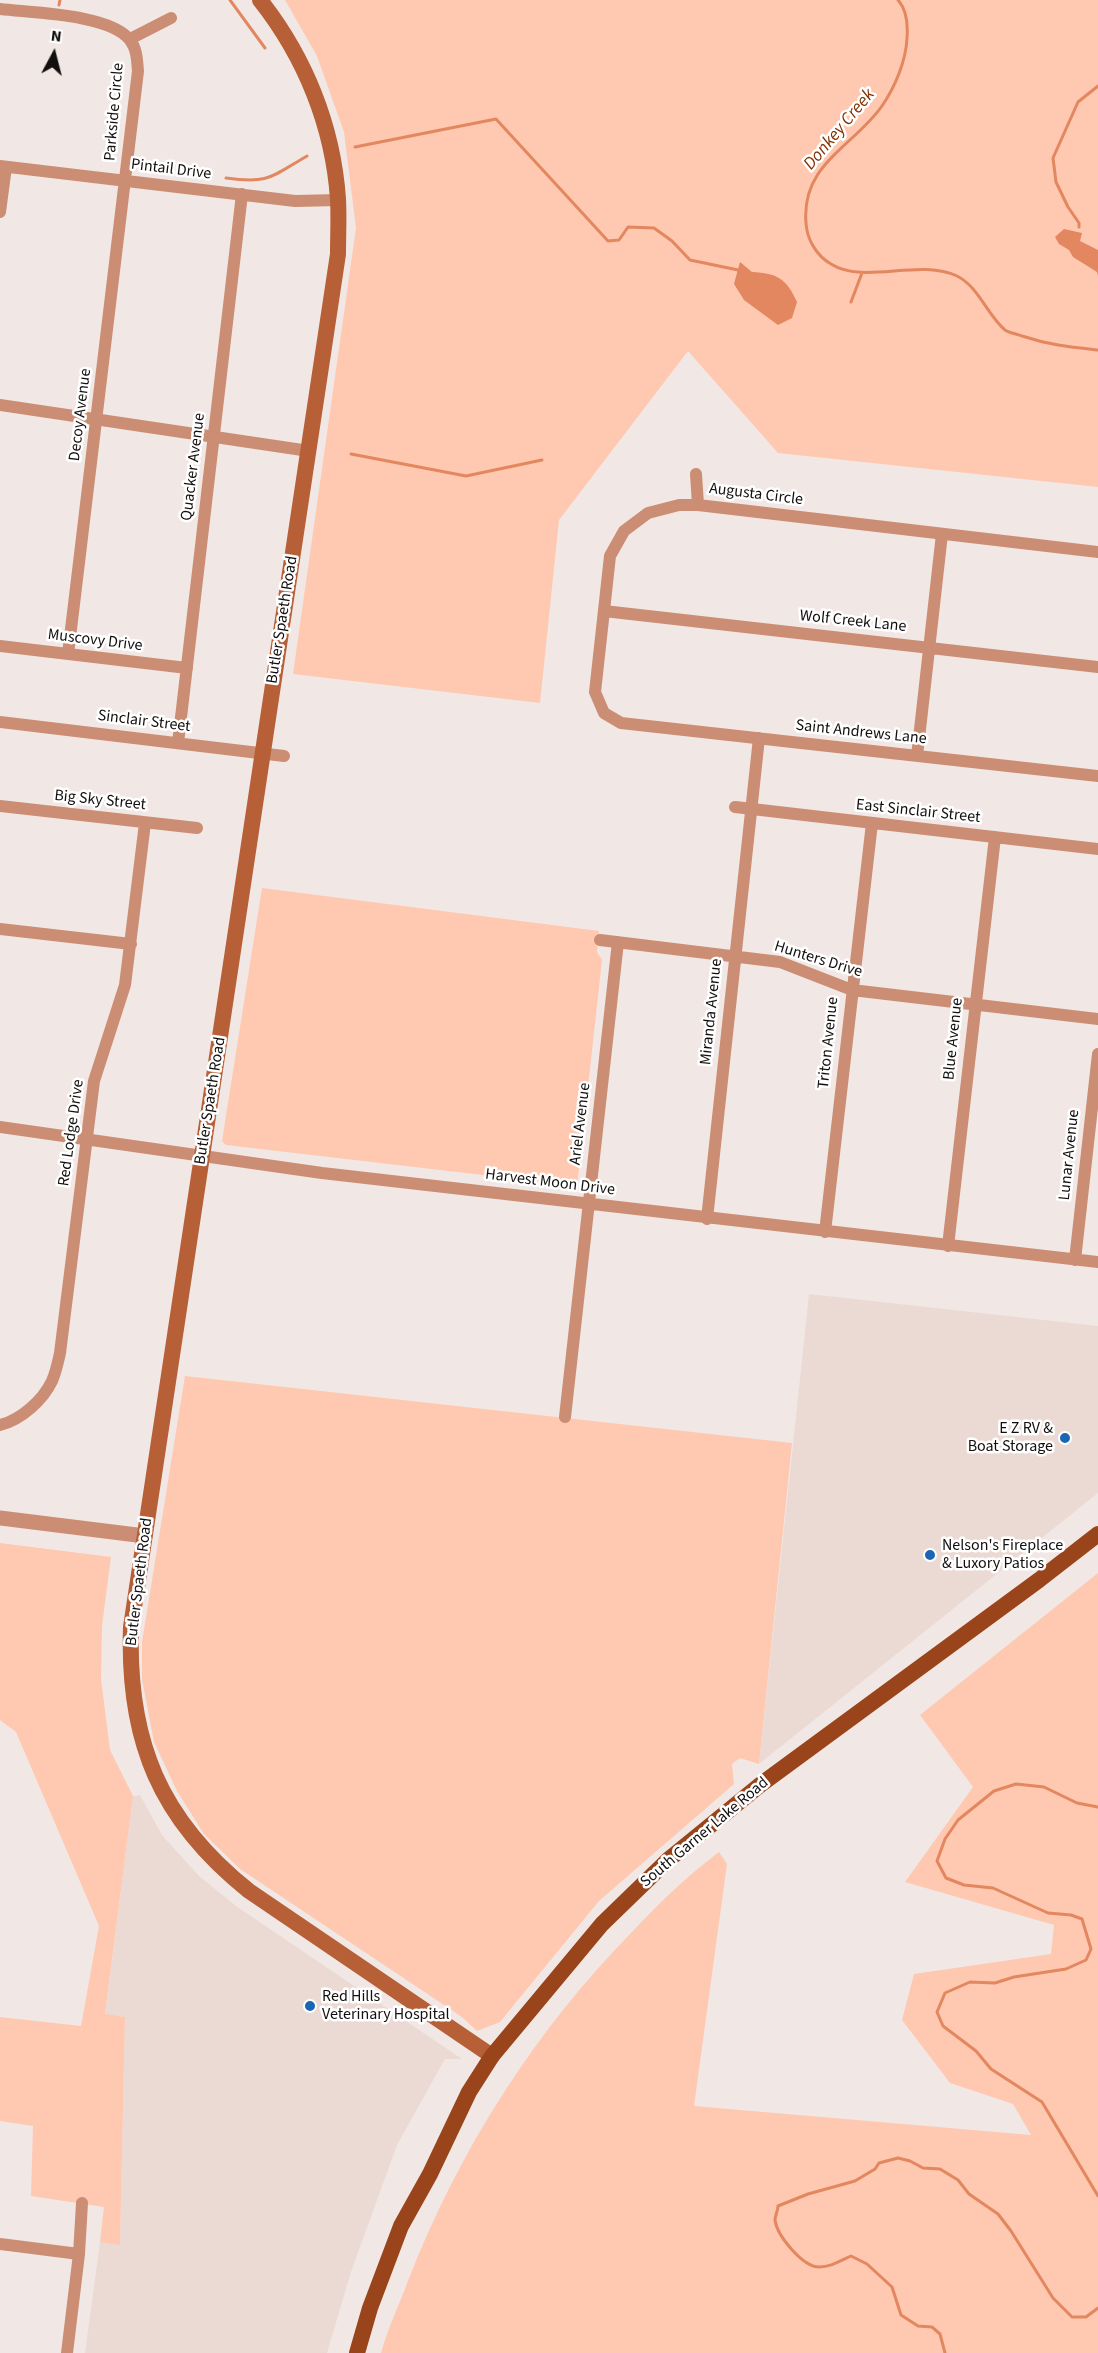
<!DOCTYPE html>
<style>
body{margin:0}
#map{position:relative;width:1098px;height:2353px;overflow:hidden;background:#f1e8e5;font-family:"Source Sans 3",sans-serif}
canvas{display:block}
.north{position:absolute;left:24px;top:24px;width:60px;height:60px;-webkit-text-stroke:4px #fff;paint-order:stroke;rotate:7deg;font-size:16px;font-weight:700;line-height:24px;text-align:center;color:#120f0e}
.north::after{content:'';display:block;margin:auto;width:21px;height:27px;background:#120f0e;clip-path:polygon(50% 0,100% 100%,50% 72%,0 100%)}
</style>
<div id="map">
<canvas width="1098" height="2353"></canvas>
<div class="north">N</div>
</div>
<script>
const g = document.querySelector('canvas').getContext('2d');
g.lineJoin = 'round';
function fillPath(path, color) { g.fillStyle = color; g.fill(path, 'evenodd'); }
function stroke(path, color, width, dash) { g.strokeStyle = color; g.lineWidth = width; g.lineCap = dash ? 'butt' : 'round'; g.setLineDash(dash || []); g.stroke(path); }
function label(font, color, halo, rows, align = 'center') {
  g.font = font + ' "Source Sans 3",sans-serif'; g.lineWidth = 5; g.setLineDash([]); g.textBaseline = 'middle'; g.strokeStyle = halo; g.fillStyle = color; for (const [text, x, y, turn = 0] of rows) {
    g.save(); g.translate(x, y); g.rotate((+turn || 0) * Math.PI / 180); g.textAlign = isNaN(turn) ? turn : align; if (halo) g.strokeText(text, 0, 0); g.fillText(text, 0, 0); g.restore();
  }
}
const built = new Path2D(`
 M 809,1294 L 1098,1326 L 1098,1493 L 759,1764 Z
 M 140,1795 L 162,1835 L 198,1875 L 236,1906 L 462,2059 L 445,2059 L 397,2145 L 351,2272 L 327,2353 L 85,2353 L 100,2242 L 120,2244 L 125,2017 L 105,2015 L 133,1796 Z`);
const green = new Path2D(`
 M 285,0 L 1098,0 L 1098,487 L 778,453 L 688,351 L 559,520 L 540,703 L 293,674 L 356,228 L 344,132 L 317,56 Z
 M 262,888 L 599,931 L 597,952 L 602,960 L 577,1186 L 226,1145 L 222,1141 Z
 M 185,1376 L 792,1443 L 759,1764 L 740,1758 L 732,1764 L 734,1784 L 599,1901 L 500,2022 L 477,2031 L 462,2017 L 240,1869 L 204,1834 L 177,1791 L 154,1742 L 142,1679 L 142,1642 Z
 M 0,1543 L 111,1557 L 102,1626 L 101,1679 L 110,1750 L 133,1796 L 105,2014 L 125,2017 L 120,2245 L 100,2242 L 104,2207 L 31,2196 L 33,2126 L 0,2121 L 0,2017 L 81,2026 L 99,1926 L 16,1732 L 0,1720 Z
 M 1098,1573 L 1098,2353 L 381,2353 C 388,2328 399,2305 408,2281 C 459,2150 534,2032 632,1932 C 659,1903 687,1876 719,1852 L 727,1864 L 694,2106 L 1031,2135 L 1013,2104 L 950,2083 L 902,2020 L 914,1974 L 1051,1954 L 1054,1925 L 905,1882 L 973,1787 L 920,1715 Z`);
const water = new Path2D(`
 M 1064,229 L 1082,233 L 1080,241 L 1098,250 L 1098,276 L 1097,272 L 1073,257 L 1069,250 L 1059,244 L 1055,237 Z
 M 740,262 L 752,272 C 777,273 787,279 797,302 L 792,318 L 778,325 L 744,300 L 734,284 Z`);
const stream = new Path2D(`
 M 230,0 L 265,48
 M 898,0 C 907,10 908,25 907,38 C 906,61 895,87 882,106 C 853,147 801,164 806,223 C 807,240 817,256 831,264 C 864,285 919,258 957,276 C 979,287 987,315 1005,330 C 1009,333 1017,334 1022,336 C 1049,345 1070,347 1098,350
 M 59,5 L 60,0
 M 355,147 L 496,119 L 608,241 L 619,240 L 628,227 L 654,228 L 672,241 L 690,260 L 738,270
 M 226,178 C 269,184 271,177 307,156
 M 1079,227 L 1079,223 L 1068,207 L 1056,182 L 1053,158 L 1078,102 L 1098,86
 M 851,302 L 862,273
 M 351,454 L 466,476 L 542,460
 M 1098,1807 L 1077,1803 L 1044,1787 L 1016,1784 L 994,1791 L 958,1820 L 945,1839 L 937,1861 L 946,1878 L 964,1885 L 993,1888 L 1048,1913 L 1071,1915 L 1082,1919 L 1091,1949 L 1086,1960 L 1066,1969 L 1014,1977 L 995,1983 L 970,1982 L 945,1993 L 937,2012 L 943,2026 L 976,2051 L 991,2069 L 1042,2102 L 1098,2196
 M 945,2353 L 940,2334 L 932,2327 L 918,2326 L 901,2315 L 892,2287 L 867,2264 L 851,2256 C 840,2261 831,2267 819,2267 C 803,2267 777,2236 775,2220 C 775,2216 778,2210 778,2206 L 808,2194 L 855,2181 L 875,2169 L 879,2163 L 898,2158 L 910,2161 L 923,2168 L 940,2169 L 958,2180 L 969,2194 L 998,2214 L 1011,2231 L 1053,2298 L 1072,2317 L 1086,2317 L 1098,2308`);
const minor = new Path2D(`
 M 0,9 C 33,13 110,14 130,40 C 137,49 137,60 138,71 L 68,654
 M 130,39 L 171,18
 M 0,166 L 295,201 L 338,200
 M 0,212 L 6,167
 M 0,405 L 309,451
 M 696,474 L 698,505
 M 1098,552 L 698,505 L 679,505 L 648,513 L 624,531 L 610,556 L 595,692 L 604,713 L 621,723 L 1098,776
 M 604,611 L 1098,667
 M 0,646 L 187,668
 M 0,722 L 284,756
 M 178,743 L 242,194
 M 917,756 L 942,534
 M 0,806 L 197,828
 M 735,807 L 1098,849
 M 0,929 L 131,944
 M 600,940 L 780,962 L 852,990 L 1098,1019
 M 0,1127 L 322,1173 L 1098,1262
 M 707,1219 L 759,738
 M 825,1232 L 872,823
 M 948,1246 L 995,837
 M 1075,1260 L 1098,1054
 M 565,1417 L 618,942
 M 0,1425 C 21,1420 43,1400 52,1381 C 56,1372 58,1362 60,1353 L 94,1081 L 125,985 L 145,823
 M 0,2244 L 79,2254
 M 67,2353 L 79,2254 L 82,2203`);
const tertiary = new Path2D(`
 M 0,1518 L 145,1536`);
const secondary = new Path2D(`
 M 260,0 C 305,57 333,126 338,199 C 339,217 338,236 338,254 L 131,1627 C 127,1741 160,1820 249,1891 L 492,2056`);
const primary = new Path2D(`
 M 357,2353 L 370,2308 L 401,2226 L 430,2174 L 469,2092 L 492,2056 L 602,1924 L 668,1860 L 760,1785 L 1039,1580 L 1098,1534`);
const markers = [
 [1065,1438,6,"#1b65b5"],
 [930,1555,6,"#1b65b5"],
 [310,2006,6,"#1b65b5"]
];
const streetNames = [
 ["Parkside Circle",115,112,-85],
 ["Pintail Drive",171,170,7],
 ["Decoy Avenue",81,415,-83],
 ["Quacker Avenue",194,467,-83],
 ["Augusta Circle",756,495,7],
 ["Butler Spaeth Road",283,620,-81],
 ["Wolf Creek Lane",853,622,6],
 ["Muscovy Drive",95,641,7],
 ["Sinclair Street",144,722,7],
 ["Saint Andrews Lane",861,733,6],
 ["Big Sky Street",100,801,6],
 ["East Sinclair Street",918,812,6],
 ["Hunters Drive",818,960,17],
 ["Miranda Avenue",712,1012,-84],
 ["Blue Avenue",954,1039,-84],
 ["Triton Avenue",829,1043,-84],
 ["Butler Spaeth Road",211,1101,-81],
 ["Ariel Avenue",581,1124,-83],
 ["Red Lodge Drive",72,1133,-82],
 ["Lunar Avenue",1070,1155,-84],
 ["Harvest Moon Drive",550,1183,7],
 ["Butler Spaeth Road",140,1582,-83],
 ["South Garner Lake Road",705,1833,-40]
];
const poiNames = [
 ["E Z RV &",1053,1429,"right"],
 ["Boat Storage",1053,1447,"right"],
 ["Nelson's Fireplace",942,1546],
 ["& Luxory Patios",942,1564],
 ["Red Hills",322,1997],
 ["Veterinary Hospital",322,2015]
];
const waterNames = [
 ["Donkey Creek",840,130,-50]
];
fillPath(built, '#ebdad4');
fillPath(green, '#ffc8b0');
fillPath(water, '#e2875f');
stroke(stream, '#e2875f', 3);
stroke(minor, '#cb8e74', 12);
stroke(tertiary, '#cb8e74', 15);
stroke(secondary, '#b75f37', 16);
stroke(primary, '#99441a', 16);
for (const [x, y, r, color] of markers) { const dot = new Path2D(); dot.arc(x, y, r, 0, 2 * Math.PI); g.fillStyle = color; g.fill(dot); stroke(dot, '#fff', 2); }
label('16px', '#120f0e', '#fff', streetNames);
label('16px', '#120f0e', '#fff', poiNames, 'left');
label('italic 18px', '#843201', '#fff', waterNames);
</script>
